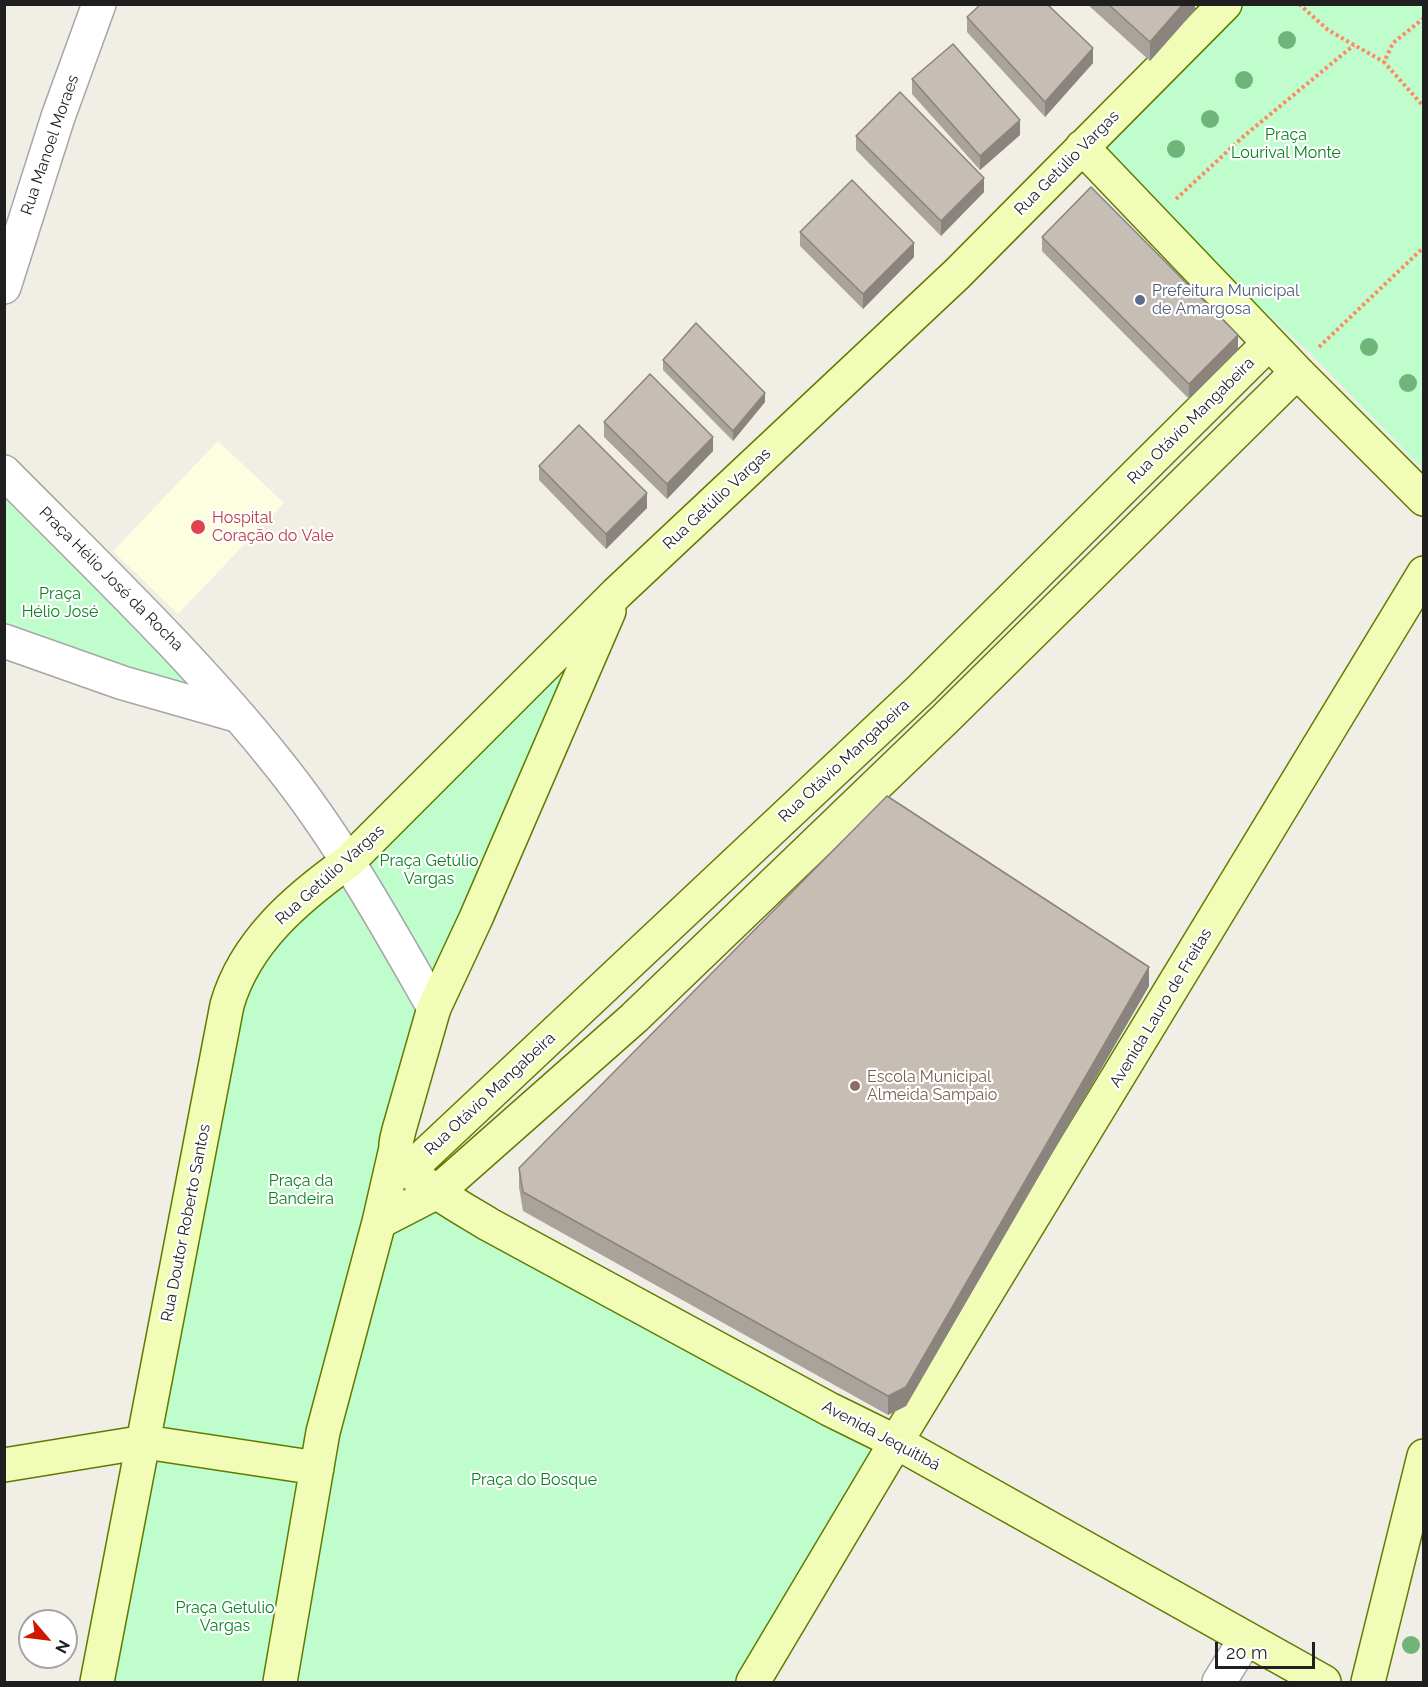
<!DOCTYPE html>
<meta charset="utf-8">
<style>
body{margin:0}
#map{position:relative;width:1428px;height:1687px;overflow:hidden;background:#f0eee5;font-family:Raleway,sans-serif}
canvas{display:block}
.frame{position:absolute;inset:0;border:6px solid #1f1f1f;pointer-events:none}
.north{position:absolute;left:18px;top:1609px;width:60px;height:60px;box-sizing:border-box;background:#fff;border:2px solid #a5a5a5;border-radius:50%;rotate:118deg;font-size:16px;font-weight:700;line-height:24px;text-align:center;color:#1f1f1f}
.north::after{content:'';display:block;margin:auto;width:21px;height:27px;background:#ce1800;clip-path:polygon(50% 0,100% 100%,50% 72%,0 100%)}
.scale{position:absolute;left:1215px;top:1642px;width:100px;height:27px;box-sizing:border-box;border:3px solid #1f1f1f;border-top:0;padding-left:8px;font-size:18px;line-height:21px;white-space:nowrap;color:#1f1f1f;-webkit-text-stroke:4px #fff;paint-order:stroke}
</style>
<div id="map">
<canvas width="1428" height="1687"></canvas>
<div class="frame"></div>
<div class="north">N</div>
<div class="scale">20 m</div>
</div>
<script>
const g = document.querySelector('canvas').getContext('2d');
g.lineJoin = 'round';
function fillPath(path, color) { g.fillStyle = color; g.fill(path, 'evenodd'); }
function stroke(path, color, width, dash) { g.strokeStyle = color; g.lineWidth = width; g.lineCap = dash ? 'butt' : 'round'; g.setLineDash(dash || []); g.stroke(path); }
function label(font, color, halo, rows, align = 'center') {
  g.font = font + ' Raleway,sans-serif'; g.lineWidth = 4.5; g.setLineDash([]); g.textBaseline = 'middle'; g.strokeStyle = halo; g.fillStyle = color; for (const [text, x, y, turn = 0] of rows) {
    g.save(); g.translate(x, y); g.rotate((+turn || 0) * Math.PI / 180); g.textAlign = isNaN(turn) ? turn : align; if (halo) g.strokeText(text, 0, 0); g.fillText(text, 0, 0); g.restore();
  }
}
const education = new Path2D(`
 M 218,441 L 284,503 L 178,614 L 113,551 Z`);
const park = new Path2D(`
 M 1230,5 L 1423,5 L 1423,469 L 1311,354 L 1087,148 Z
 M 4,472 L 234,710 L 5,641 Z
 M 609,604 L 396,1148 L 438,1201 L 896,1442 L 753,1682 L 101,1682 L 244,970 Z`);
const path = new Path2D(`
 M 1299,4 L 1328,30 L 1384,62
 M 1424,18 L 1393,43 L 1384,62 L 1424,107
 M 1176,199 L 1244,136 L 1354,45
 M 1319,347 L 1424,247`);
const street = new Path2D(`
 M 4,287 L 58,117 L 99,4
 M 4,472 C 98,567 195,659 278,763 C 339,839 386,924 434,1008
 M 4,641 L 123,683 L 239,716
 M 1219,1682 L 1245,1640`);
const secondary = new Path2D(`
 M 1082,147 L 1297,372 L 1424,499
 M 609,611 L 476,918 L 434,1008 L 399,1130 C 398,1135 395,1143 396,1148 C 399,1175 466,1210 488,1224 L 829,1409 L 896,1442 L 1324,1682
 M 409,1170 L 921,689 L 1269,343
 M 379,1222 L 437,1192 L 634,1018 L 945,719 L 1297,372
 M 4,1465 L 145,1442 L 317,1468
 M 97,1682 L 227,1005 C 245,942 297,898 349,861 L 617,593 L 957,274 L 1225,4
 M 280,1682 L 323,1432 L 379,1222 L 396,1148
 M 753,1682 L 896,1442 L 1424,573
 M 1368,1682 L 1424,1456`);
const trees = [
 [1287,40],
 [1244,80],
 [1210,119],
 [1176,149],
 [1369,347],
 [1408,383],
 [1411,1645]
];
const wall = new Path2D(`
 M 1087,4 L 1195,4 L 1195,10 L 1150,61 Z
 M 967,17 L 1093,63 L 1045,117 L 967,32 Z
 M 912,79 L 1020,135 L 980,170 L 912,94 Z
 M 856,136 L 984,192 L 941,236 L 856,150 Z
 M 800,232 L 914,257 L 863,309 L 800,246 Z
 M 1042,237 L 1238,350 L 1189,399 L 1042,251 Z
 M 663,360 L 765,402 L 733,441 L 663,370 Z
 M 604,422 L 713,451 L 667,499 L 604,437 Z
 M 539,466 L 647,508 L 606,549 L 539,480 Z
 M 1149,986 L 906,1406 L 888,1415 L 523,1211 L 519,1187 L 519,1168 Z`);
const shadedWall = new Path2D(`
 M 1183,4 L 1195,4 L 1195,10 L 1150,61 L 1150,42 Z
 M 1093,48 L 1093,63 L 1045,117 L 1045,102 Z
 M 1020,120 L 1020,135 L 980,170 L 980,156 Z
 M 984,178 L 984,192 L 941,236 L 941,221 Z
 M 914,243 L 914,257 L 863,309 L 863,294 Z
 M 1238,335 L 1238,350 L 1189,399 L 1189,384 Z
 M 765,393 L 765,402 L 733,441 L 733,431 Z
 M 713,437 L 713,451 L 667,499 L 667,484 Z
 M 647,493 L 647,508 L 606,549 L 606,534 Z
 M 1149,967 L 1149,986 L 906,1406 L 888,1415 L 888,1396 Z`);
const building = new Path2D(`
 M 981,4 L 1047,4 L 1093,48 L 1045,102 L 967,17 Z
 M 1108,4 L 1183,4 L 1150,42 Z
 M 953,44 L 1020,120 L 980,156 L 912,79 Z
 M 900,92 L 984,178 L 941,221 L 856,136 Z
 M 852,180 L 914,243 L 863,294 L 800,232 Z
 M 1091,187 L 1238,335 L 1189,384 L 1042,237 Z
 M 696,323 L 765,393 L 733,431 L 663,360 Z
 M 650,374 L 713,437 L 667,484 L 604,422 Z
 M 579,425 L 647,493 L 606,534 L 539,466 Z
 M 887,796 L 1149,967 L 906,1387 L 888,1396 L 523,1192 L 519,1168 Z`);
const markers = [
 [1140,300,6,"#5c6f8a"],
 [198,527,8,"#e0444e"],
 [855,1086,6,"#8d6e63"]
];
const parkNames = [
 ["Praça",1286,135],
 ["Lourival Monte",1286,153],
 ["Praça",60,594],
 ["Hélio José",60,612],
 ["Praça Getúlio",429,861],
 ["Vargas",429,879],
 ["Praça da",301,1181],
 ["Bandeira",301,1199],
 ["Praça do Bosque",534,1480],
 ["Praça Getulio",225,1608],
 ["Vargas",225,1626]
];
const streetNames = [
 ["Rua Manoel Moraes",50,145,-71],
 ["Rua Getúlio Vargas",1067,163,-45],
 ["Rua Otávio Mangabeira",1191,421,-45],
 ["Rua Getúlio Vargas",717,499,-43],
 ["Praça Hélio José da Rocha",111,579,45],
 ["Rua Otávio Mangabeira",844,761,-43],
 ["Rua Getúlio Vargas",330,875,-42],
 ["Avenida Lauro de Freitas",1161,1008,-59],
 ["Rua Otávio Mangabeira",490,1094,-43],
 ["Rua Doutor Roberto Santos",186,1223,-79],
 ["Avenida Jequitibá",881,1436,28]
];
const serviceNames = [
 ["Prefeitura Municipal",1152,291],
 ["de Amargosa",1152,309]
];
const healthNames = [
 ["Hospital",212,518],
 ["Coração do Vale",212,536]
];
const educationNames = [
 ["Escola Municipal",867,1077],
 ["Almeida Sampaio",867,1095]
];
fillPath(education, '#fbffdf');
fillPath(park, '#c0fdcc');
stroke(street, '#a6a6a6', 36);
stroke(secondary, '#607c00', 36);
stroke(path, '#ff8867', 4, [3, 3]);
stroke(street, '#fff', 33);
stroke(secondary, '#f1fdb6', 33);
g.fillStyle = '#6fb478';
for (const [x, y] of trees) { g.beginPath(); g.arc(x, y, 9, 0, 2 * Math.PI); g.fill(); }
fillPath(wall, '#aaa39b');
fillPath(shadedWall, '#8b847e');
fillPath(building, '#c6bdb4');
stroke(building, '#8b847e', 1.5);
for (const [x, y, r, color] of markers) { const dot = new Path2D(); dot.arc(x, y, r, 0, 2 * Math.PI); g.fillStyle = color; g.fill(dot); stroke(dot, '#fff', 2); }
label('16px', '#05851e', '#fff', parkNames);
label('16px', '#1f1f1f', '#fff', streetNames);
label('16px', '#4e5e75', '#fff', serviceNames, 'left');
label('16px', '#be3a42', '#fff', healthNames, 'left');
label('16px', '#785e54', '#fff', educationNames, 'left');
</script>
